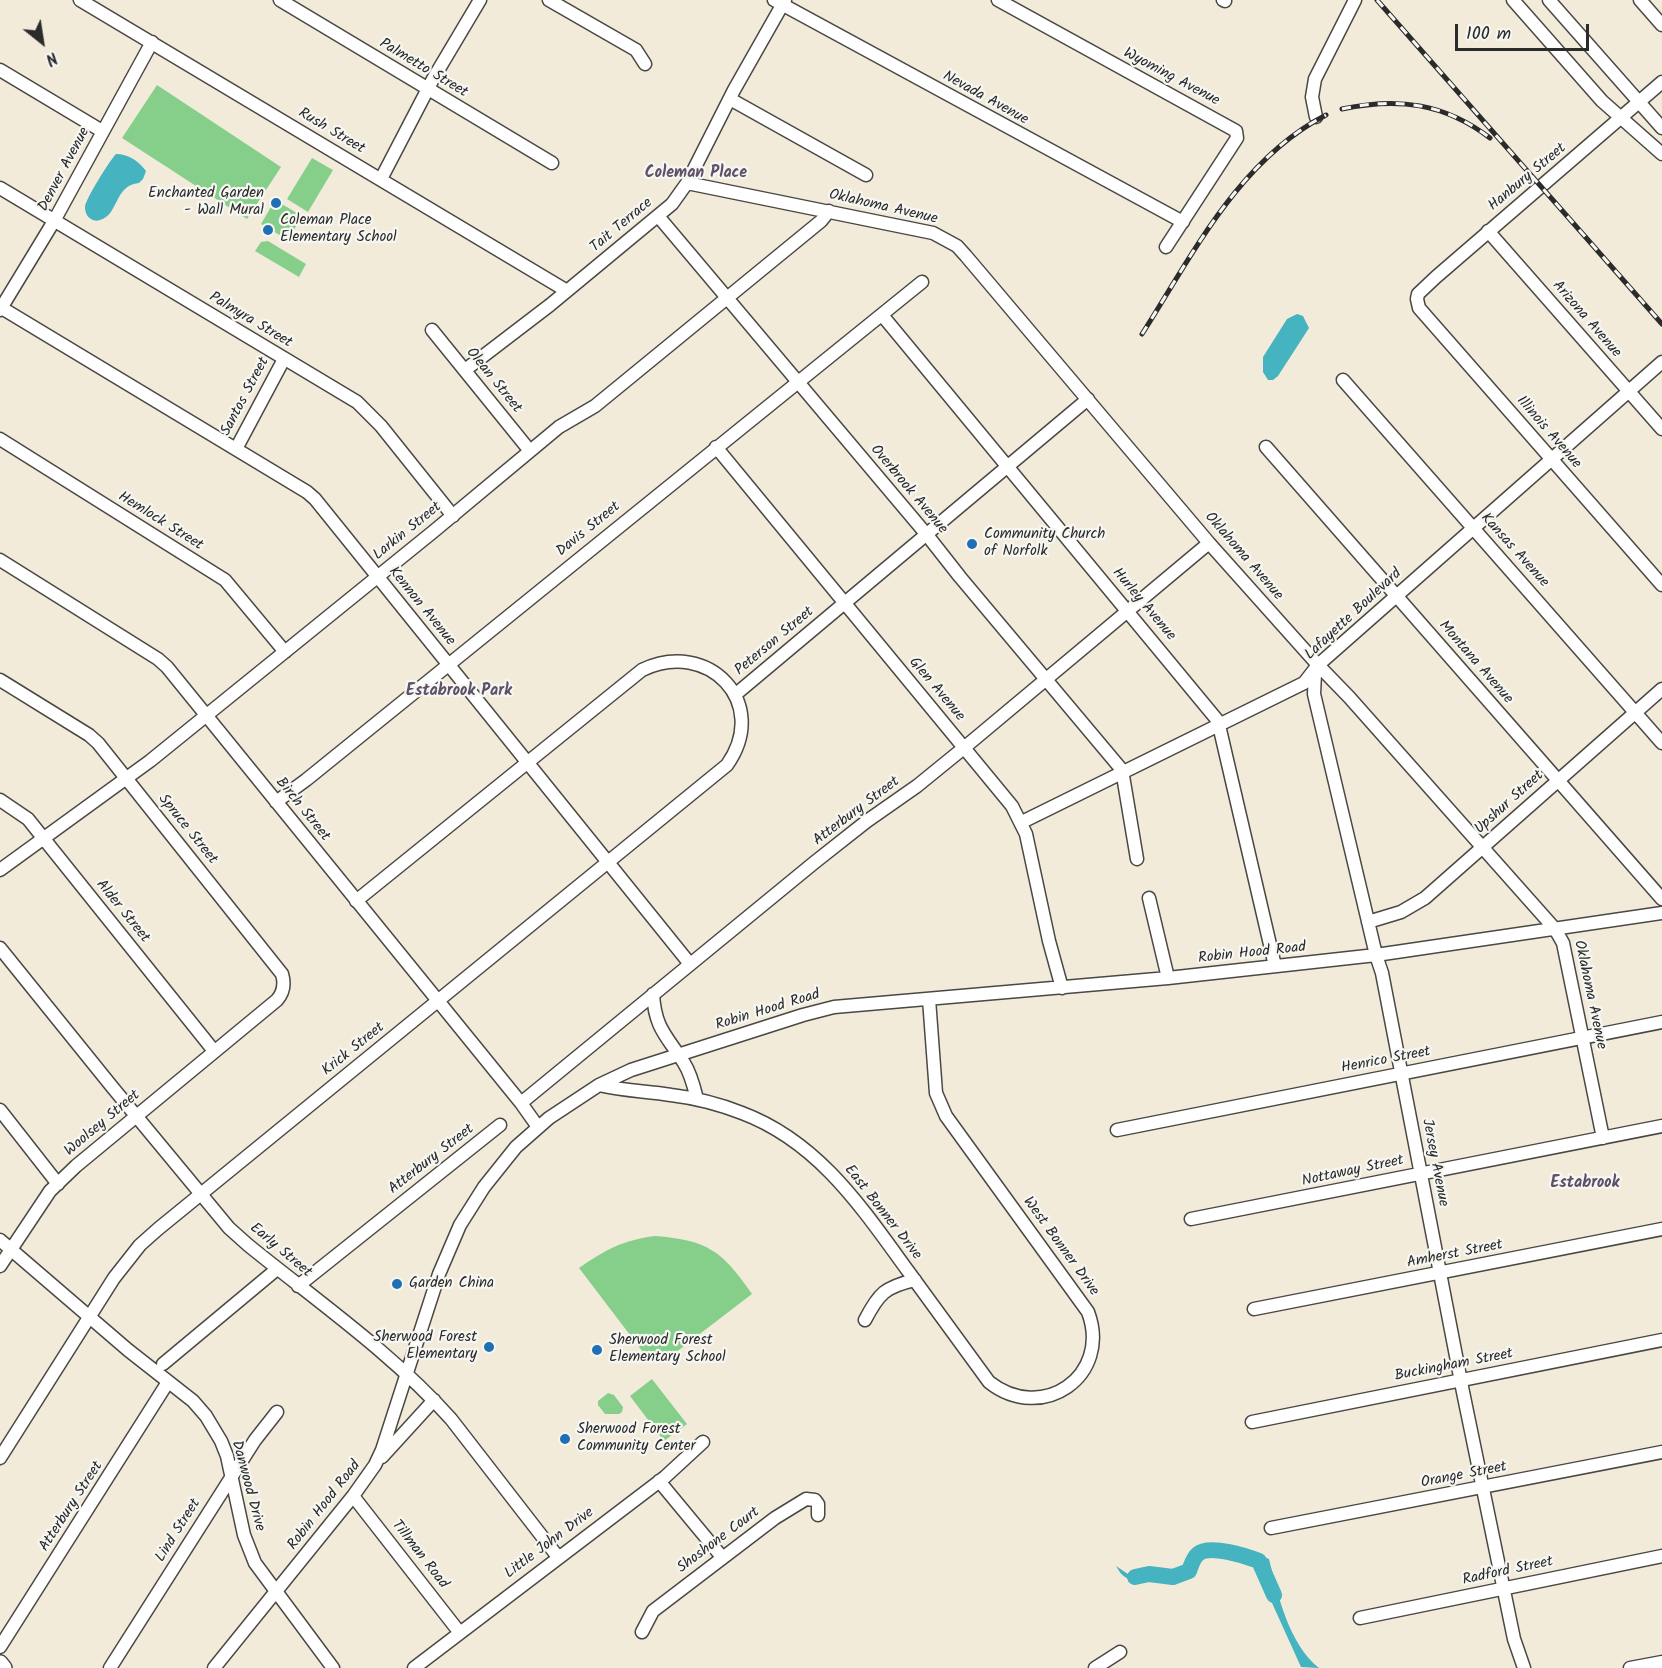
<!DOCTYPE html>
<style>
body{margin:0}
#map{position:relative;width:1662px;height:1668px;overflow:hidden;background:#f3ebda;font-family:Kalam,sans-serif}
canvas{display:block}
.north{position:absolute;left:12px;top:12px;width:60px;height:60px;-webkit-text-stroke:4px #f6f6f2;paint-order:stroke;rotate:150deg;font-size:16px;font-weight:700;line-height:24px;text-align:center;color:#2b2b2b}
.north::after{content:'';display:block;margin:auto;width:21px;height:27px;background:#2b2b2b;clip-path:polygon(50% 0,100% 100%,50% 72%,0 100%)}
.scale{position:absolute;left:1455px;top:24px;width:134px;height:27px;box-sizing:border-box;border:3px solid #2b2b2b;border-top:0;padding-left:8px;font-size:18px;line-height:21px;white-space:nowrap;color:#2b2b2b;-webkit-text-stroke:4px #f6f6f2;paint-order:stroke}
</style>
<div id="map">
<canvas width="1662" height="1668"></canvas>
<div class="north">N</div>
<div class="scale">100 m</div>
</div>
<script>
const g = document.querySelector('canvas').getContext('2d');
g.lineJoin = 'round';
function fillPath(path, color) { g.fillStyle = color; g.fill(path, 'evenodd'); }
function stroke(path, color, width, dash) { g.strokeStyle = color; g.lineWidth = width; g.lineCap = dash ? 'butt' : 'round'; g.setLineDash(dash || []); g.stroke(path); }
function label(font, color, halo, rows, align = 'center') {
  g.font = font + ' Kalam,sans-serif'; g.lineWidth = 4.5; g.setLineDash([]); g.textBaseline = 'middle'; g.strokeStyle = halo; g.fillStyle = color; for (const [text, x, y, turn = 0] of rows) {
    g.save(); g.translate(x, y); g.rotate((+turn || 0) * Math.PI / 180); g.textAlign = isNaN(turn) ? turn : align; if (halo) g.strokeText(text, 0, 0); g.fillText(text, 0, 0); g.restore();
  }
}
const green = new Path2D(`
 M 157,85 L 281,167 L 247,219 L 122,138 Z
 M 312,158 L 333,170 L 308,212 L 287,199 Z
 M 275,200 L 302,216 L 288,240 L 261,224 Z
 M 268,241 L 306,264 L 299,277 L 255,251 L 261,242 Z
 M 655,1236 C 708,1240 722,1251 752,1294 L 667,1359 L 646,1356 L 579,1268 C 605,1250 623,1240 655,1236 Z
 M 652,1379 L 687,1424 L 664,1441 L 630,1396 Z
 M 608,1393 L 614,1395 L 623,1407 L 622,1412 L 619,1414 L 605,1414 L 598,1405 L 598,1401 Z`);
const water = new Path2D(`
 M 116,154 C 128,154 139,161 146,171 L 143,179 L 139,183 C 114,185 119,215 100,220 C 97,221 94,221 91,219 C 87,217 85,212 85,207 C 85,200 110,160 116,154 Z
 M 1297,314 L 1303,316 L 1309,328 L 1278,376 L 1273,380 L 1268,380 L 1263,372 L 1263,357 L 1287,319 Z
 M 1214,1549 L 1248,1551 L 1269,1559 C 1278,1596 1289,1644 1319,1668 L 1301,1667 L 1272,1603 L 1265,1570 L 1251,1555 L 1197,1556 L 1197,1553 L 1189,1559 L 1186,1575 C 1178,1581 1134,1584 1125,1577 C 1121,1575 1118,1569 1116,1566 L 1131,1576 L 1178,1574 L 1182,1571 L 1191,1553 Z`);
const river = new Path2D(`
 M 1135,1577 L 1149,1574 L 1173,1577 L 1189,1571 C 1191,1566 1193,1558 1198,1554 C 1209,1544 1246,1556 1259,1561 L 1274,1595`);
const minor = new Path2D(`
 M 80,0 L 567,291
 M 280,0 L 552,163
 M 549,0 L 636,50 L 645,64
 M 774,0 L 1183,222
 M 998,0 L 1236,131 L 1237,138 L 1166,247
 M 1223,0 L 1225,1
 M 1513,0 L 1602,101 L 1662,154
 M 1549,0 L 1662,128
 M 1640,0 L 1662,25
 M 0,70 L 102,131
 M 1662,82 L 1436,277 L 1418,294 L 1417,299 L 1419,308 L 1662,585
 M 730,99 L 866,175
 M 1316,117 L 1312,97 L 1315,79 L 1355,0
 M 381,179 L 433,79 L 480,0
 M 687,183 L 933,233 L 957,246 L 966,256 L 1209,543 L 1318,665 L 1349,697 L 1555,929 L 1563,943 L 1603,1138
 M 0,188 L 357,402 L 381,426 L 453,516
 M 658,216 L 927,535 L 960,577 L 1122,770 L 1137,859
 M 1488,231 L 1662,429
 M 0,307 L 307,492 L 315,499 L 690,964
 M 0,310 L 54,221 L 152,42
 M 882,315 L 1218,721 L 1275,966
 M 432,330 L 530,451
 M 465,370 L 550,305 L 672,204 L 687,183 L 734,90 L 785,0
 M 1343,380 L 1662,743
 M 0,439 L 225,580 L 285,652
 M 716,447 L 1012,806 L 1026,834 L 1049,941 L 1062,988
 M 1266,447 L 1662,899
 M 236,449 L 284,359
 M 0,560 L 158,659 L 167,667 L 521,1103 L 538,1127
 M 1318,665 L 1315,674 L 1314,694 L 1376,955 L 1382,973 L 1463,1392 L 1514,1639 L 1524,1668
 M 0,680 L 89,735 L 98,743 L 282,974 C 285,984 284,992 277,1000 L 76,1166 L 50,1191 L 0,1266
 M 736,694 L 1088,399
 M 0,800 L 28,819 L 214,1051
 M 276,802 L 306,780 L 922,282
 M 1022,822 L 1304,683 L 1318,665 L 1662,362
 M 0,870 L 150,761 L 434,531 L 559,427 L 595,406 L 821,221 L 829,211
 M 1149,898 L 1168,978
 M 1368,922 L 1401,912 L 1425,898 L 1662,689
 M 0,948 L 113,1088 L 229,1228 L 248,1245 C 317,1301 392,1353 451,1419 L 558,1557
 M 653,994 C 655,1029 667,1036 684,1063 C 691,1074 694,1087 697,1099
 M 599,1085 C 623,1091 647,1091 671,1095 C 696,1098 719,1104 742,1113 C 819,1142 862,1208 908,1271 C 935,1308 962,1345 989,1382 C 1042,1424 1112,1376 1088,1312 L 946,1116 L 936,1093 L 929,999
 M 521,1103 L 815,862 L 867,821 L 917,786 L 965,747 L 1209,543
 M 0,1110 L 58,1184
 M 1117,1130 L 1662,1022
 M 1191,1219 L 1662,1126
 M 0,1240 L 128,1350 L 193,1401 L 206,1416 L 221,1441 L 227,1456 L 244,1535 L 255,1563 L 333,1668
 M 298,1286 L 500,1125
 M 1254,1309 L 1662,1229
 M 865,1320 C 879,1293 885,1287 915,1280
 M 163,1364 L 277,1269
 M 1252,1422 L 1662,1340
 M 382,1457 L 434,1400
 M 0,1458 L 114,1278 L 140,1245 L 158,1229 L 727,765 C 771,703 708,638 642,670 L 356,901
 M 659,1481 L 722,1557
 M 353,1496 L 460,1633
 M 1271,1528 L 1662,1452
 M 1360,1618 L 1662,1556
 M 642,1632 L 653,1611 L 775,1518 L 806,1499 L 815,1500 L 818,1504 L 818,1515
 M 0,1647 L 168,1382
 M 110,1668 L 255,1440 L 277,1412
 M 214,1668 L 353,1496 L 375,1465 L 382,1450 L 439,1274 L 460,1225 L 484,1187 L 516,1147 L 549,1118 L 599,1085 L 631,1070 L 803,1015 L 834,1007 L 1168,978 L 1376,955 L 1662,913
 M 414,1668 L 665,1477 L 703,1442
 M 1095,1668 L 1120,1652
 M 1630,1668 L 1662,1662`);
const major = new Path2D(`
 M 0,1663 L 4,1668`);
const rail = new Path2D(`
 M 1377,0 L 1662,324
 M 1342,109 C 1398,97 1444,103 1490,138
 M 1142,334 C 1193,254 1239,160 1326,115`);
const markers = [
 [276,203,6,"#1f6fb2"],
 [268,230,6,"#1f6fb2"],
 [972,544,6,"#1f6fb2"],
 [397,1284,6,"#1f6fb2"],
 [489,1347,6,"#1f6fb2"],
 [597,1350,6,"#1f6fb2"],
 [565,1439,6,"#1f6fb2"]
];
const streetNames = [
 ["Palmetto Street",423,69,31],
 ["Wyoming Avenue",1171,78,28],
 ["Nevada Avenue",985,99,29],
 ["Rush Street",331,132,31],
 ["Denver Avenue",65,170,-62],
 ["Hanbury Street",1528,178,-40],
 ["Oklahoma Avenue",883,208,13],
 ["Tait Terrace",622,226,-40],
 ["Arizona Avenue",1586,320,49],
 ["Palmyra Street",250,321,31],
 ["Olean Street",493,381,51],
 ["Santos Street",246,397,-62],
 ["Illinois Avenue",1548,433,49],
 ["Overbrook Avenue",908,490,50],
 ["Hemlock Street",160,522,32],
 ["Davis Street",589,530,-39],
 ["Larkin Street",408,532,-39],
 ["Kansas Avenue",1514,551,48],
 ["Oklahoma Avenue",1243,557,49],
 ["Hurley Avenue",1143,605,50],
 ["Kennon Avenue",421,607,51],
 ["Lafayette Boulevard",1354,615,-43],
 ["Peterson Street",775,642,-40],
 ["Montana Avenue",1475,663,49],
 ["Glen Avenue",936,690,50],
 ["Upshur Street",1510,803,-42],
 ["Birch Street",302,810,51],
 ["Atterbury Street",857,812,-37],
 ["Spruce Street",187,830,51],
 ["Alder Street",122,912,51],
 ["Robin Hood Road",1252,954,-6],
 ["Oklahoma Avenue",1589,995,78],
 ["Robin Hood Road",768,1011,-17],
 ["Krick Street",354,1050,-39],
 ["Henrico Street",1386,1061,-11],
 ["Woolsey Street",103,1124,-40],
 ["Atterbury Street",432,1160,-38],
 ["Jersey Avenue",1434,1163,79],
 ["Nottaway Street",1353,1172,-12],
 ["East Bonner Drive",882,1213,52],
 ["West Bonner Drive",1060,1247,54],
 ["Early Street",280,1251,40],
 ["Amherst Street",1455,1255,-11],
 ["Buckingham Street",1454,1366,-11],
 ["Orange Street",1464,1476,-11],
 ["Danwood Drive",247,1486,75],
 ["Robin Hood Road",325,1506,-52],
 ["Atterbury Street",72,1507,-57],
 ["Lind Street",179,1531,-58],
 ["Shoshone Court",719,1541,-37],
 ["Little John Drive",550,1544,-37],
 ["Tillman Road",419,1555,52],
 ["Radford Street",1508,1572,-12]
];
const poiNames = [
 ["Enchanted Garden",264,194,"right"],
 ["- Wall Mural",264,211,"right"],
 ["Coleman Place",280,221],
 ["Elementary School",280,238],
 ["Community Church",984,535],
 ["of Norfolk",984,552],
 ["Garden China",409,1284],
 ["Sherwood Forest",477,1338,"right"],
 ["Elementary",477,1355,"right"],
 ["Sherwood Forest",609,1341],
 ["Elementary School",609,1358],
 ["Sherwood Forest",577,1430],
 ["Community Center",577,1447]
];
const neighbourhoodNames = [
 ["Coleman Place",696,174],
 ["Estabrook Park",459,692],
 ["Estabrook",1585,1184]
];
fillPath(green, '#86cf8b');
fillPath(water, '#45b3c0');
stroke(river, '#45b3c0', 16);
stroke(minor, '#494845', 15);
stroke(major, '#494845', 18);
stroke(minor, '#fff', 12);
stroke(major, '#fff', 15);
stroke(rail, '#2b2b2b', 5);
stroke(rail, '#f6f6f2', 3, [9]);
for (const [x, y, r, color] of markers) { const dot = new Path2D(); dot.arc(x, y, r, 0, 2 * Math.PI); g.fillStyle = color; g.fill(dot); stroke(dot, '#f6f6f2', 2); }
label('15px', '#2b2b2b', '#f6f6f2', streetNames);
label('15px', '#2b2b2b', '#f6f6f2', poiNames, 'left');
label('bold 16px', '#5e5067', '#f6f6f2', neighbourhoodNames);
</script>
